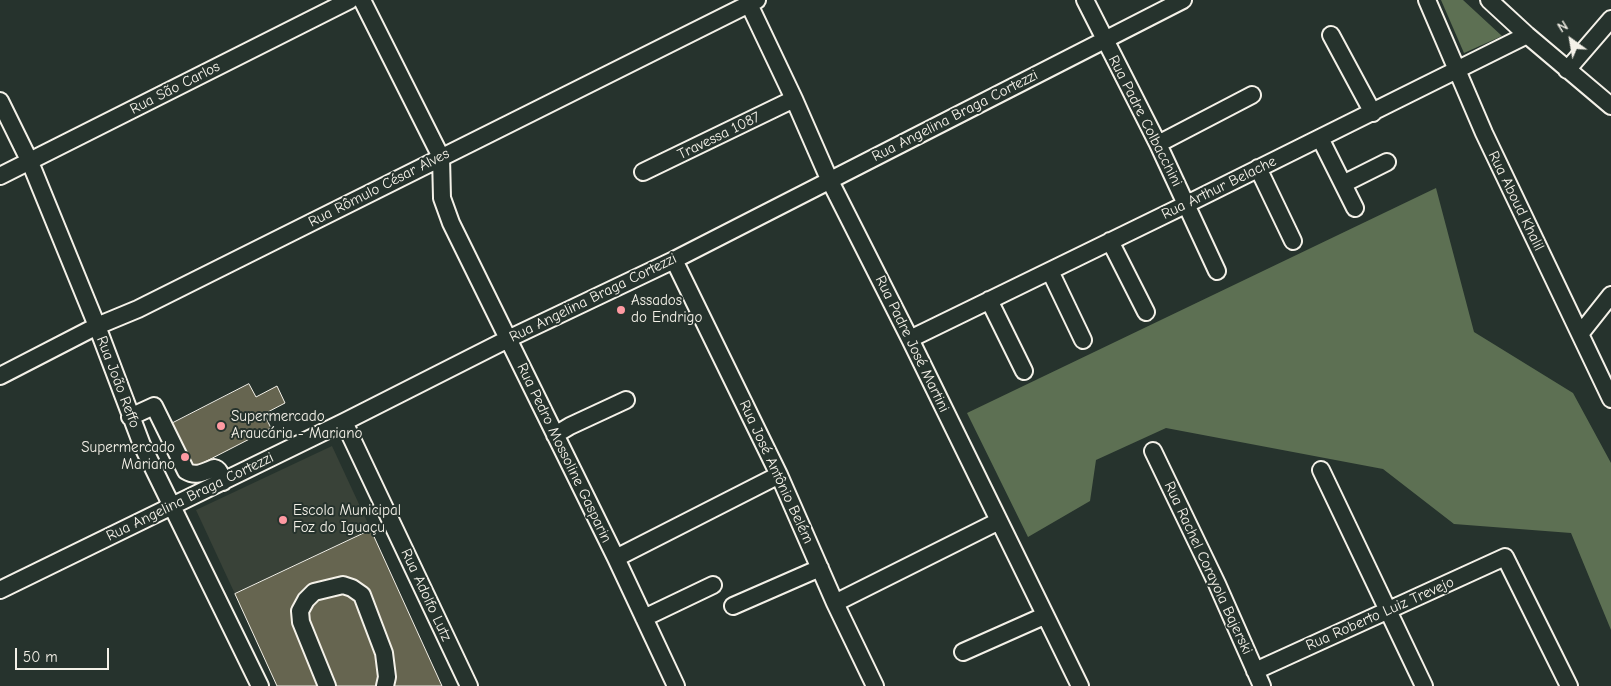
<!DOCTYPE html>
<meta charset="utf-8">
<style>
body{margin:0}
#map{position:relative;width:1611px;height:686px;overflow:hidden;background:#26332d;font-family:"Comic Neue",sans-serif}
canvas{display:block}
.north{position:absolute;left:1546px;top:15px;width:50px;height:50px;-webkit-text-stroke:4px #26332d;paint-order:stroke;rotate:328deg;font-size:14px;font-weight:700;line-height:20px;text-align:center;color:#f4f1e8}
.north::after{content:'';display:block;margin:auto;width:18px;height:22px;background:#f4f1e8;clip-path:polygon(50% 0,100% 100%,50% 72%,0 100%)}
.scale{position:absolute;left:15px;top:648px;width:94px;height:22px;box-sizing:border-box;border:2px solid #f4f1e8;border-top:0;padding-left:6px;font-size:15px;line-height:18px;white-space:nowrap;color:#f4f1e8;-webkit-text-stroke:4px #26332d;paint-order:stroke}
</style>
<div id="map">
<canvas width="1611" height="686"></canvas>
<div class="north">N</div>
<div class="scale">50 m</div>
</div>
<script>
const g = document.querySelector('canvas').getContext('2d');
g.lineJoin = 'round';
function fillPath(path, color) { g.fillStyle = color; g.fill(path, 'evenodd'); }
function stroke(path, color, width, dash) { g.strokeStyle = color; g.lineWidth = width; g.lineCap = dash ? 'butt' : 'round'; g.setLineDash(dash || []); g.stroke(path); }
function label(font, color, halo, rows, align = 'center') {
  g.font = font + ' "Comic Neue",sans-serif'; g.lineWidth = 4; g.setLineDash([]); g.textBaseline = 'middle'; g.strokeStyle = halo; g.fillStyle = color; for (const [text, x, y, turn = 0] of rows) {
    g.save(); g.translate(x, y); g.rotate((+turn || 0) * Math.PI / 180); g.textAlign = isNaN(turn) ? turn : align; if (halo) g.strokeText(text, 0, 0); g.fillText(text, 0, 0); g.restore();
  }
}
const built = new Path2D(`
 M 332,446 L 371,530 L 235,594 L 196,510 Z`);
const green = new Path2D(`
 M 1441,0 L 1463,0 L 1502,36 L 1464,53 Z
 M 1436,188 L 1474,332 L 1573,393 L 1611,463 L 1611,630 L 1571,533 L 1454,524 L 1383,469 L 1166,428 L 1096,460 L 1090,501 L 1028,537 L 967,413 Z`);
const building = new Path2D(`
 M 249,384 L 256,397 L 277,386 L 285,403 L 264,414 L 271,428 L 193,468 L 171,424 Z
 M 371,530 L 442,686 L 277,686 L 235,594 Z`);
const minor = new Path2D(`
 M 362,0 L 441,157 L 442,198 L 451,223 L 616,558 L 676,686
 M 747,0 L 794,99 L 829,179 L 910,339 L 1080,686
 M 1085,0 L 1158,144 L 1217,271
 M 1427,0 L 1484,133 L 1611,399
 M 1489,0 L 1527,35 L 1611,106
 M 1331,35 L 1373,113
 M 1567,70 L 1611,19
 M 0,101 L 30,162 L 97,326 L 142,445 L 260,686
 M 1320,138 L 1355,208
 M 1158,144 L 1252,95
 M 1258,168 L 1293,241
 M 643,172 L 794,99
 M 0,176 L 350,0
 M 1343,184 L 1387,162
 M 1110,241 L 1146,312
 M 674,260 L 779,475 L 835,603 L 875,686
 M 1050,271 L 1083,340
 M 989,300 L 1024,371
 M 1580,334 L 1611,295
 M 910,339 L 1187,204 L 1527,35
 M 0,376 L 97,326 L 138,309 L 757,0
 M 130,417 L 154,406 L 186,471 C 196,477 204,472 214,468 C 220,469 221,476 223,482
 M 344,422 L 469,686
 M 555,435 L 570,426 L 626,400
 M 1153,451 L 1217,584 L 1262,686
 M 1321,470 L 1424,686
 M 616,558 L 779,475
 M 0,590 L 344,422 L 508,339 L 674,260 L 1183,0
 M 835,603 L 999,521
 M 733,606 L 820,568
 M 644,618 L 713,585
 M 963,652 L 1044,616
 M 1255,671 L 1505,557 L 1569,686
 M 327,686 L 301,622 L 300,611 L 306,600 L 314,592 L 343,585 L 352,588 L 362,595 L 384,653 L 387,677 L 385,686`);
const markers = [
 [621,310,5,"#ff9aa2"],
 [221,426,5,"#ff9aa2"],
 [185,457,5,"#ff9aa2"],
 [283,520,5,"#ff9aa2"]
];
const streetNames = [
 ["Rua São Carlos",175,88,-27],
 ["Rua Angelina Braga Cortezzi",955,116,-27],
 ["Rua Padre Colbacchini",1145,121,63],
 ["Travessa 1087",719,136,-26],
 ["Rua Rômulo César Alves",379,188,-27],
 ["Rua Arthur Belache",1219,188,-26],
 ["Rua Aboud Khalil",1516,201,64],
 ["Rua Angelina Braga Cortezzi",593,298,-26],
 ["Rua Padre José Martini",912,344,64],
 ["Rua João Reffo",118,382,69],
 ["Rua Pedro Mossoline Gasparin",564,453,64],
 ["Rua José Antônio Belém",776,472,65],
 ["Rua Angelina Braga Cortezzi",190,497,-26],
 ["Rua Rachel Corayola Bajerski",1208,568,65],
 ["Rua Adolfo Lutz",426,595,65],
 ["Rua Roberto Luiz Trevejo",1380,614,-24]
];
const poiNames = [
 ["Assados",631,301],
 ["do Endrigo",631,318],
 ["Supermercado",231,417],
 ["Araucária - Mariano",231,434],
 ["Supermercado",175,448,"right"],
 ["Mariano",175,465,"right"],
 ["Escola Municipal",293,511],
 ["Foz do Iguaçu",293,528]
];
fillPath(built, '#394238');
fillPath(green, '#5d7053');
fillPath(building, '#666550');
stroke(building, '#f4f1e8', 1);
stroke(minor, '#f4f1e8', 20);
stroke(minor, '#26332d', 16);
for (const [x, y, r, color] of markers) { const dot = new Path2D(); dot.arc(x, y, r, 0, 2 * Math.PI); g.fillStyle = color; g.fill(dot); stroke(dot, '#26332d', 2); }
label('15px', '#f4f1e8', '#26332d', streetNames);
label('15px', '#f4f1e8', '#26332d', poiNames, 'left');
</script>
